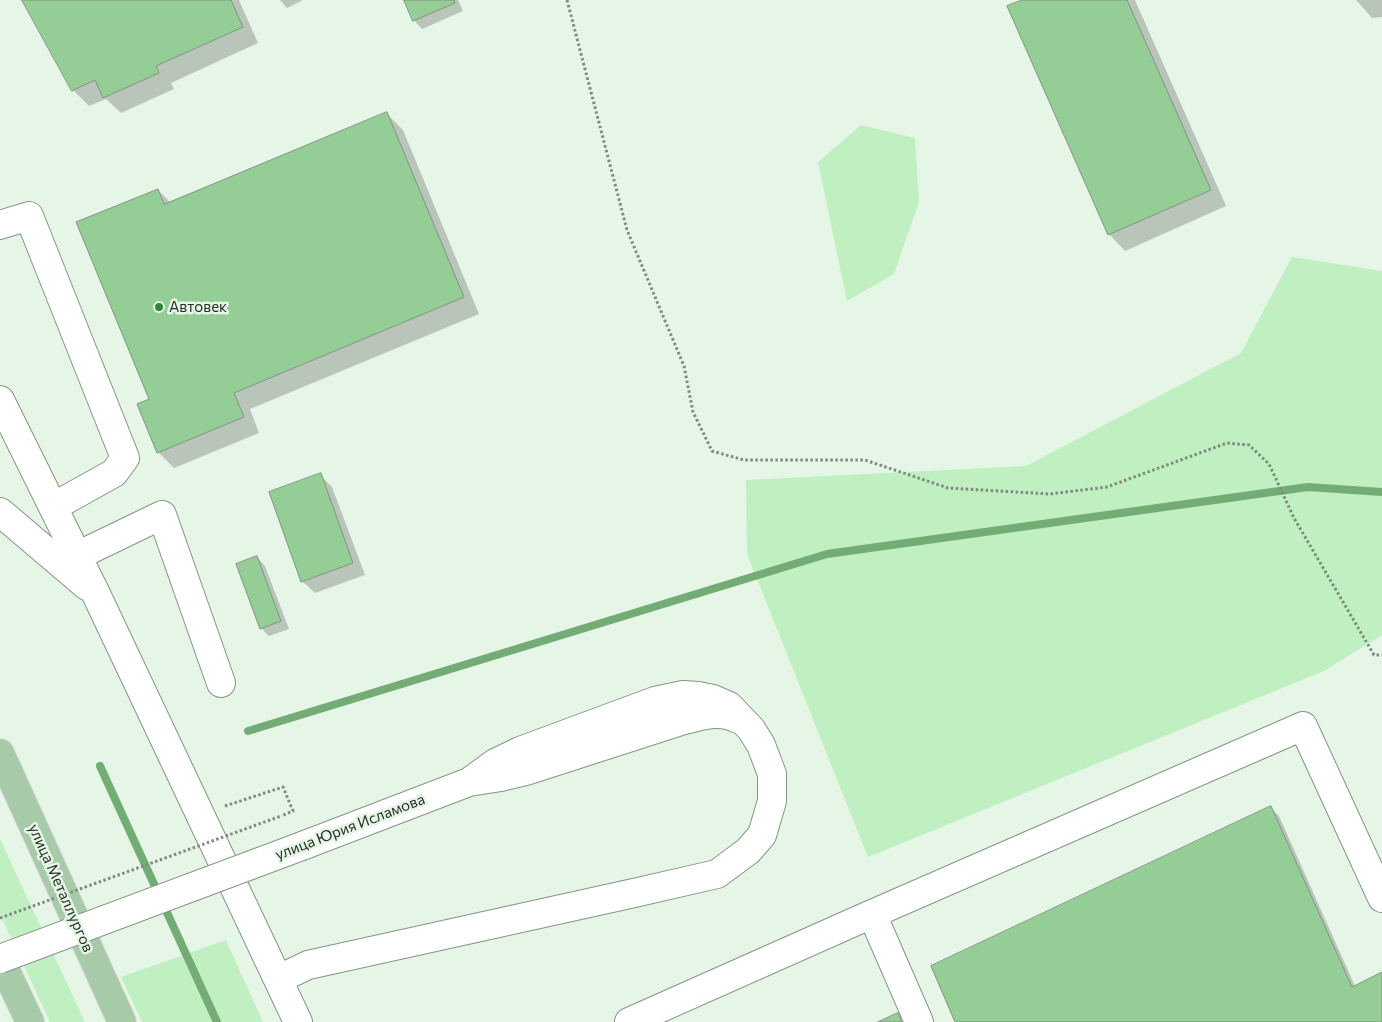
<!DOCTYPE html>
<meta charset="utf-8">
<style>
body{margin:0}
canvas{display:block;background:#e6f6e6}
</style>
<canvas width="1382" height="1022"></canvas>
<script>
const g = document.querySelector('canvas').getContext('2d');
g.lineJoin = 'round';
function fillPath(path, color) { g.fillStyle = color; g.fill(path, 'evenodd'); }
function stroke(path, color, width, dash) { g.strokeStyle = color; g.lineWidth = width; g.lineCap = dash ? 'butt' : 'round'; g.setLineDash(dash || []); g.stroke(path); }
function label(font, color, halo, rows, align = 'center') {
  g.font = font + ' Commissioner,sans-serif'; g.lineWidth = 5; g.setLineDash([]); g.textBaseline = 'middle'; g.strokeStyle = halo; g.fillStyle = color; for (const [text, x, y, turn = 0] of rows) {
    g.save(); g.translate(x, y); g.rotate((+turn || 0) * Math.PI / 180); g.textAlign = isNaN(turn) ? turn : align; if (halo) g.strokeText(text, 0, 0); g.fillText(text, 0, 0); g.restore();
  }
}
const green = new Path2D(`
 M 861,125 L 915,138 L 919,202 L 894,274 L 847,301 L 818,162 Z
 M 1292,257 L 1382,271 L 1382,635 L 1324,671 L 868,857 L 747,554 L 746,480 L 1026,466 L 1241,353 Z
 M 0,839 L 85,1022 L 50,1022 L 0,914 Z
 M 226,940 L 263,1022 L 142,1022 L 121,977 Z`);
const shadow = new Path2D(`
 M 24,0 L 239,0 L 258,43 L 171,83 L 174,89 L 121,113 L 106,99 L 89,106 L 73,90 Z
 M 280,0 L 303,0 L 287,8 Z
 M 405,0 L 458,0 L 463,11 L 422,29 L 414,20 Z
 M 1025,0 L 1135,0 L 1226,206 L 1125,251 L 1109,234 Z
 M 1356,0 L 1382,0 L 1382,17 L 1372,18 Z
 M 387,114 L 403,130 L 479,314 L 250,409 L 259,433 L 174,468 L 158,452 L 150,400 L 158,190 L 171,203 Z
 M 320,475 L 332,487 L 365,575 L 315,593 L 302,581 Z
 M 257,557 L 265,566 L 289,629 L 269,636 L 261,628 Z
 M 1271,808 L 1279,816 L 1355,986 L 1382,974 L 1382,1022 L 956,1022 Z`);
const stream = new Path2D(`
 M 248,731 L 827,554 L 1308,487 L 1382,492
 M 100,766 L 217,1022`);
const building = new Path2D(`
 M 22,0 L 231,0 L 243,27 L 156,66 L 159,73 L 103,98 L 95,80 L 72,91 Z
 M 404,0 L 454,0 L 455,3 L 413,21 Z
 M 1022,0 L 1127,0 L 1211,190 L 1108,235 L 1007,6 Z
 M 387,112 L 464,297 L 234,393 L 244,417 L 157,453 L 137,404 L 149,399 L 76,222 L 158,189 L 164,204 Z
 M 321,473 L 353,563 L 301,582 L 269,492 Z
 M 257,556 L 281,621 L 260,629 L 236,564 Z
 M 1271,806 L 1352,987 L 1382,972 L 1382,1022 L 955,1022 L 931,966 Z
 M 898,1013 L 902,1022 L 878,1022 Z`);
const path = new Path2D(`
 M 567,0 L 627,230 L 684,366 L 693,412 L 712,451 L 744,460 L 865,460 L 948,488 L 1050,494 L 1107,487 L 1227,443 L 1249,445 L 1269,464 L 1294,518 L 1374,655 L 1382,655
 M 225,806 L 283,787 L 293,811 L 281,816`);
const minor = new Path2D(`
 M 0,225 L 29,216 L 125,458 L 114,473 L 53,507
 M 0,400 L 96,594 L 298,1022
 M 0,512 L 87,586
 M 77,556 L 162,515 L 221,683
 M 302,846 L 469,782 L 501,777 L 526,771 L 681,721 C 701,716 719,709 738,719
 M 872,914 L 1303,726 L 1382,898
 M 279,979 L 308,965 L 634,893 L 717,874 L 748,851 L 762,835 L 772,801 L 772,774 L 761,745 L 751,729 L 729,706 L 713,699 L 698,696 L 683,695 L 655,701 L 520,751 L 495,763 L 469,782
 M 629,1022 L 872,914 L 919,1022`);
const major = new Path2D(`
 M 0,753 L 122,1022
 M 0,958 L 30,1022`);
const pathBridge = new Path2D(`
 M 0,918 L 281,816`);
const minorBridge = new Path2D(`
 M 0,959 L 302,846`);
const markers = [
 [159,307,5,"#2d8737"]
];
const poiNames = [
 ["Автовек",169,307]
];
const streetNames = [
 ["улица Юрия Исламова",350,827,-21],
 ["улица Металлургов",61,888,66]
];
fillPath(green, '#c0efc1');
fillPath(shadow, '#0003');
stroke(stream, '#73ac75', 8);
fillPath(building, '#94ce96');
stroke(building, '#839283', 1);
stroke(minor, '#869486', 30);
stroke(major, '#d8dad8', 30);
stroke(path, '#7f897f', 3, [2.5, 2.5]);
stroke(minor, '#fff', 28);
stroke(major, '#a7caa9', 28);
stroke(minorBridge, '#869486', 30, []);
stroke(pathBridge, '#7f897f', 3, [2.5, 2.5]);
stroke(minorBridge, '#fff', 28);
for (const [x, y, r, color] of markers) { const dot = new Path2D(); dot.arc(x, y, r, 0, 2 * Math.PI); g.fillStyle = color; g.fill(dot); stroke(dot, '#e6f6e6', 2); }
label('15px', '#292f29', '#e6f6e6', poiNames, 'left');
label('15px', '#292f29', '#e6f6e6', streetNames);
</script>
